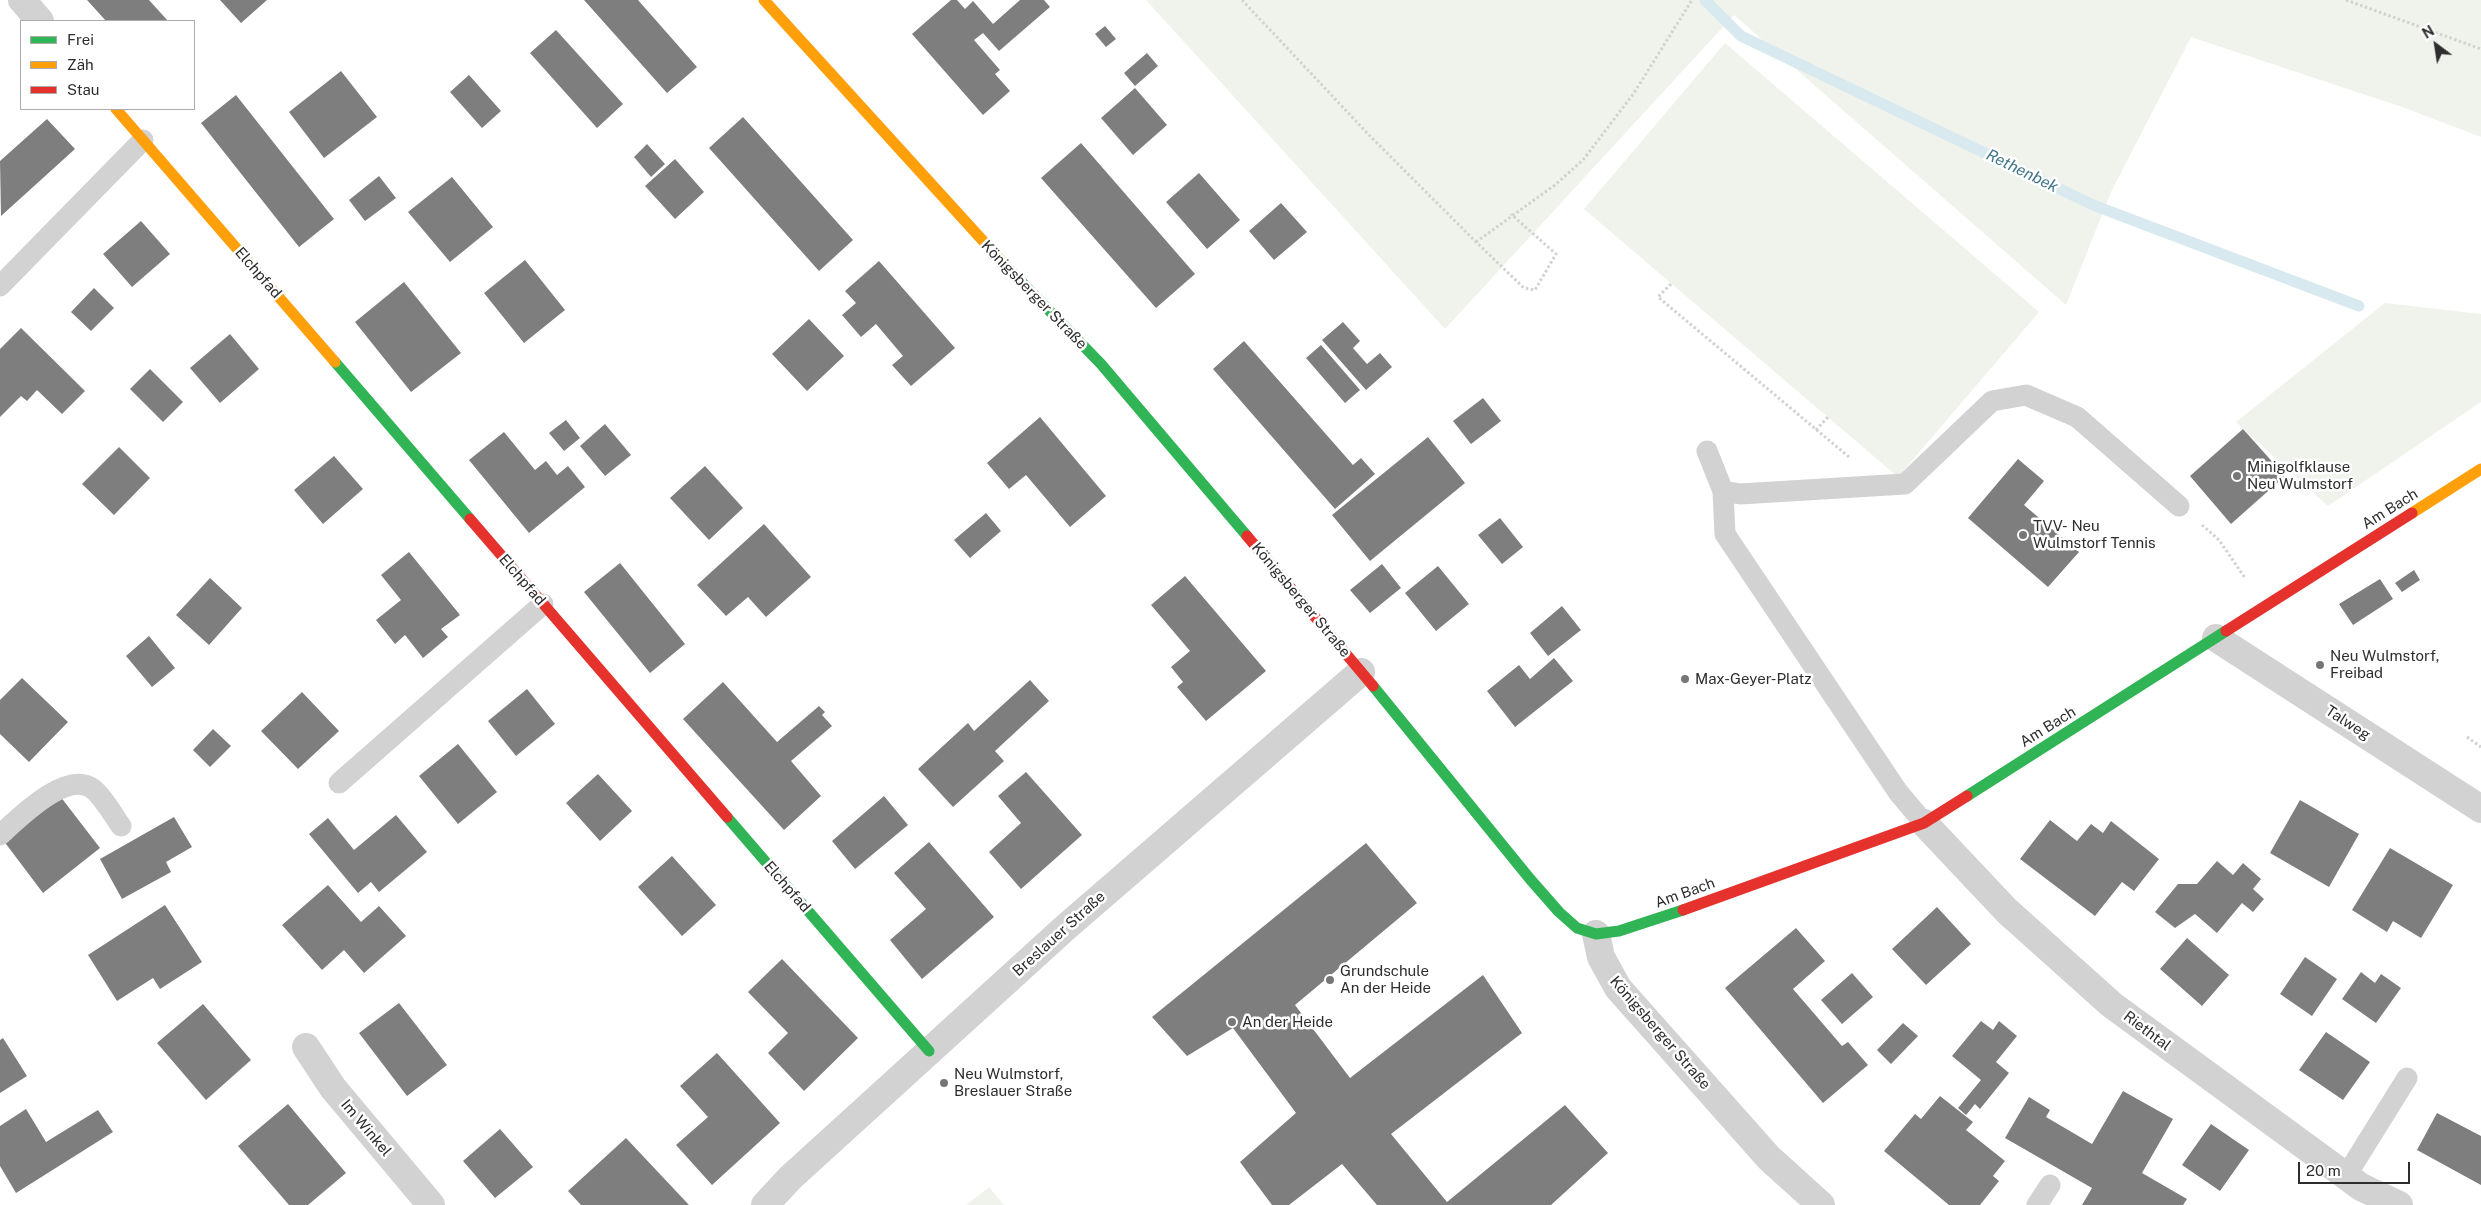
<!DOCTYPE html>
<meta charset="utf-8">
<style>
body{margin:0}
#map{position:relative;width:2481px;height:1205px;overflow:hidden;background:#fff;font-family:"Public Sans",sans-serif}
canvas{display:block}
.legend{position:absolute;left:20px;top:20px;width:175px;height:90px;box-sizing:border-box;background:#fff;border:1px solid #ababab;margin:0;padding:6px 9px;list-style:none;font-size:15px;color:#2d2d2d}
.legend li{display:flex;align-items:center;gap:10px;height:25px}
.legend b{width:25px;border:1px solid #ababab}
.north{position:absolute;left:2411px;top:20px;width:50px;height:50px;-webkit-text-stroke:4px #fff;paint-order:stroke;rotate:329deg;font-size:14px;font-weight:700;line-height:20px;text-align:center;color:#2d2d2d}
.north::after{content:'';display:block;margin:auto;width:18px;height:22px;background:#2d2d2d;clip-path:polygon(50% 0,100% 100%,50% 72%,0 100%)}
.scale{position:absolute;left:2298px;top:1162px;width:112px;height:22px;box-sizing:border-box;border:2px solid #2d2d2d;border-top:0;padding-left:6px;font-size:15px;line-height:18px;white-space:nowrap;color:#2d2d2d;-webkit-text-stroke:4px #fff;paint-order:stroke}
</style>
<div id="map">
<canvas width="2481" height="1205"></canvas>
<ul class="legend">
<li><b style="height:6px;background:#30b455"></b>Frei</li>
<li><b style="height:6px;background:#ff9f0a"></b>Zäh</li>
<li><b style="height:6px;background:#e5322d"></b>Stau</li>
</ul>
<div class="north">N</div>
<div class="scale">20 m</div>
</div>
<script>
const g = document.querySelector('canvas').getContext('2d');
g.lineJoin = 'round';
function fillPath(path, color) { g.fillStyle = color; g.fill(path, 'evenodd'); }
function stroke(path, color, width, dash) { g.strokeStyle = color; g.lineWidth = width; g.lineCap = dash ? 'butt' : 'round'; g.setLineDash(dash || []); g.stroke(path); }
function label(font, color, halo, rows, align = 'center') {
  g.font = font + ' "Public Sans",sans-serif'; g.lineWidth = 5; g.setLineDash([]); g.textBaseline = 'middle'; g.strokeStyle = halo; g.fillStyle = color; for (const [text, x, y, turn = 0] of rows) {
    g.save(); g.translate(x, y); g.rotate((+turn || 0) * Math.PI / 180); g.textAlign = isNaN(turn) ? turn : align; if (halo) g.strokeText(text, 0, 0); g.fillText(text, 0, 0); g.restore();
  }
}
const green = new Path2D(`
 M 1146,0 L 2481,0 L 2481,137 L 2405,108 L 2191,37 L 2111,192 L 2066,305 L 1734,15 L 1445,329 Z
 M 1725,43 L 2039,312 L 1898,477 L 1584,209 Z
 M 2385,303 L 2481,314 L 2481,402 L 2328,506 L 2236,422 Z
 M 989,1187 L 1004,1205 L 966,1205 Z`);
const stream = new Path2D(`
 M 1705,0 L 1741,36 L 2093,205 L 2359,306`);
const building = new Path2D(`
 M 87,0 L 149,0 L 168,21 L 106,21 Z
 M 220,0 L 267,0 L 241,23 Z
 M 584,0 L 638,0 L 697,67 L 667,93 Z
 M 951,0 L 957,0 L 965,9 L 973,1 L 993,24 L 1020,0 L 1044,0 L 1050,7 L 999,51 L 983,33 L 974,40 L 1000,70 L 995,74 L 1010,91 L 983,115 L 912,34 Z
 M 1105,26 L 1116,39 L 1106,47 L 1095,34 Z
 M 556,30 L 623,104 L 597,128 L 530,53 Z
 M 1147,53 L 1158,66 L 1135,86 L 1124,73 Z
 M 341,71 L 377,117 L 324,158 L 289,112 Z
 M 469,75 L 501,111 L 482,128 L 450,92 Z
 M 1135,88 L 1167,125 L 1133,155 L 1101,118 Z
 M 236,95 L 334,219 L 299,247 L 201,123 Z
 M 743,117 L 853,240 L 819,271 L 709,148 Z
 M 47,119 L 75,149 L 1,216 L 0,161 Z
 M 1081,143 L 1195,274 L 1156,308 L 1041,178 Z
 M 647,144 L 665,164 L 651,177 L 634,157 Z
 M 675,159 L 704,192 L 675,219 L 645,186 Z
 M 1199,173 L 1240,220 L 1207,249 L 1166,202 Z
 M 379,176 L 396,198 L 365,221 L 349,200 Z
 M 452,177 L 493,227 L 450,262 L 408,212 Z
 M 1281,203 L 1307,232 L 1274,260 L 1249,231 Z
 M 141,221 L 170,254 L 132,287 L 103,254 Z
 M 525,260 L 565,310 L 524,343 L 484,293 Z
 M 879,261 L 955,348 L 911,386 L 892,365 L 903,356 L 876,324 L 861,337 L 842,315 L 856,303 L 845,291 Z
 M 404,282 L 461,353 L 411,392 L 355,322 Z
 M 94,288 L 114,308 L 91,331 L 71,312 Z
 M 809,319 L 844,356 L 807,391 L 772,354 Z
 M 1343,322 L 1360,341 L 1353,348 L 1367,364 L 1380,353 L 1392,367 L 1366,390 L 1322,340 Z
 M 21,328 L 85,391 L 62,414 L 37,390 L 27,401 L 21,396 L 0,417 L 0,349 Z
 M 230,334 L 259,369 L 220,403 L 190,368 Z
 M 1244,341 L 1353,465 L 1361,458 L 1375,474 L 1335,509 L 1213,369 Z
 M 1321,345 L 1360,390 L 1345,403 L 1306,358 Z
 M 150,369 L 183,402 L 163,422 L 130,389 Z
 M 1483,398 L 1501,421 L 1471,444 L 1453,421 Z
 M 1040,417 L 1106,496 L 1070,527 L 1026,475 L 1009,489 L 987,463 Z
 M 566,420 L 580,438 L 564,451 L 549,433 Z
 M 605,424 L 631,455 L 605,476 L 580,446 Z
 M 2243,429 L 2285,476 L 2231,524 L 2190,476 Z
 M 504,432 L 535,470 L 546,461 L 557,475 L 568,466 L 585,487 L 529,533 L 469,460 Z
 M 1428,437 L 1465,483 L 1370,561 L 1332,515 Z
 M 119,447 L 150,478 L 114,515 L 82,484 Z
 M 334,456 L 363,489 L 323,524 L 294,490 Z
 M 2018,459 L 2044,481 L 2024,505 L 2079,552 L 2048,587 L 1968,518 Z
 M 705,466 L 743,508 L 709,540 L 670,498 Z
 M 986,513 L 1001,531 L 970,558 L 954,540 Z
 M 1500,518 L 1523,547 L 1502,564 L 1478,535 Z
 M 764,524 L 811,577 L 766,617 L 748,597 L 726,616 L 697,585 Z
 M 409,552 L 460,615 L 441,629 L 448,637 L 423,658 L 405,635 L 395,644 L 376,620 L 401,600 L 381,575 Z
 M 620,563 L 685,644 L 650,673 L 584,592 Z
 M 1382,564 L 1401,588 L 1370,613 L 1350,590 Z
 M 1438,566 L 1469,604 L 1436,631 L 1405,593 Z
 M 2414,570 L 2420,580 L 2402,592 L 2395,583 Z
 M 1185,576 L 1266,671 L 1206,721 L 1177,687 L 1183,682 L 1171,667 L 1190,651 L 1151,605 Z
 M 210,578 L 242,608 L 209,645 L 176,615 Z
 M 2380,579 L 2393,599 L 2353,625 L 2339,604 Z
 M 1562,606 L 1581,630 L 1548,656 L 1530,633 Z
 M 149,636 L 175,668 L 152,687 L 126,656 Z
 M 1554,658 L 1573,681 L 1515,727 L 1487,691 L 1519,665 L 1530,679 Z
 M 22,678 L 68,722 L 29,762 L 0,734 L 0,700 Z
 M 1030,680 L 1049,701 L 995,751 L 1004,761 L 953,807 L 918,769 L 968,723 L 974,731 Z
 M 723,682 L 777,742 L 819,706 L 825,712 L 822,715 L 832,726 L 791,761 L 821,796 L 784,830 L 683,719 Z
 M 527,689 L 555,724 L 516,756 L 488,721 Z
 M 302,692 L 339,731 L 298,769 L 261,731 Z
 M 213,729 L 231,746 L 210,767 L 193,750 Z
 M 458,744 L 497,792 L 458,824 L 419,776 Z
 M 1026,772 L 1082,835 L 1021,889 L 989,852 L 1021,823 L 998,796 Z
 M 598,774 L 632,811 L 600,841 L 566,803 Z
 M 60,796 L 100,848 L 43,893 L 3,840 Z
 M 884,796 L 908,825 L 855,869 L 832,841 Z
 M 2300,800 L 2359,834 L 2329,887 L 2270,853 Z
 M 396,815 L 427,852 L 379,892 L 371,882 L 358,893 L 309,834 L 328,818 L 354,850 Z
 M 174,817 L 192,847 L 166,862 L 171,872 L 122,899 L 100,859 Z
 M 2050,820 L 2077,841 L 2091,824 L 2103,833 L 2111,821 L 2159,859 L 2134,891 L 2122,882 L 2095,916 L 2020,859 Z
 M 929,842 L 994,917 L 922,979 L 890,940 L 926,909 L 894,873 Z
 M 1366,843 L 1417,903 L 1295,1005 L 1350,1078 L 1483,975 L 1522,1033 L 1391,1134 L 1447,1202 L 1565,1105 L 1608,1153 L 1551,1205 L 1377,1205 L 1342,1164 L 1289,1205 L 1272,1205 L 1240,1162 L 1296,1113 L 1233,1028 L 1187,1056 L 1152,1017 Z
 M 2390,848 L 2453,885 L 2421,938 L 2393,921 L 2387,932 L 2352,910 Z
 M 672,856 L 716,905 L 682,936 L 638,887 Z
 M 2217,861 L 2233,875 L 2243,863 L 2261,879 L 2253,889 L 2264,899 L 2253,912 L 2242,903 L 2217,933 L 2195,914 L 2175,928 L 2155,912 L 2178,884 L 2197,884 Z
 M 328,885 L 361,922 L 379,906 L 406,936 L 364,973 L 344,950 L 322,970 L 282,925 Z
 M 165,905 L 202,962 L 160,989 L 153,978 L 117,1001 L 88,955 Z
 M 1937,907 L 1971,944 L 1926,985 L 1892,949 Z
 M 1796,928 L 1825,961 L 1793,989 L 1842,1046 L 1848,1042 L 1868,1065 L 1823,1103 L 1725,988 Z
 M 2187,938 L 2229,975 L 2202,1006 L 2160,969 Z
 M 2305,957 L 2337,979 L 2312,1016 L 2280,994 Z
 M 782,959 L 858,1038 L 804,1091 L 768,1053 L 788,1033 L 748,992 Z
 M 2361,972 L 2375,983 L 2381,974 L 2401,988 L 2376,1023 L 2342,999 Z
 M 1852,973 L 1873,997 L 1842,1024 L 1821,1000 Z
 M 399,1003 L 447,1065 L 407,1096 L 359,1033 Z
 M 203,1004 L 251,1060 L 206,1100 L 157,1043 Z
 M 1981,1021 L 1993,1030 L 1999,1021 L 2017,1036 L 1996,1062 L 2009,1073 L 1980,1109 L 1975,1104 L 1966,1115 L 1958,1108 L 1981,1080 L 1952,1056 Z
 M 1903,1023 L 1918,1036 L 1891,1064 L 1877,1050 Z
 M 2326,1032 L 2370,1062 L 2343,1100 L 2299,1070 Z
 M 3,1038 L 27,1076 L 0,1093 L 0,1040 Z
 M 717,1053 L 780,1123 L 712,1185 L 676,1145 L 708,1117 L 680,1086 Z
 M 2123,1091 L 2173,1119 L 2142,1173 L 2187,1199 L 2183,1205 L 2082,1205 L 2092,1188 L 2005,1138 L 2029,1097 L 2050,1110 L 2046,1117 L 2092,1144 Z
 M 1940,1096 L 1973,1122 L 1966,1130 L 2005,1161 L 1993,1176 L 1999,1181 L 1980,1205 L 1949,1205 L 1884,1151 L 1915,1114 L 1921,1119 Z
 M 288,1104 L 346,1173 L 308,1205 L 289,1205 L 238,1146 Z
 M 26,1109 L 46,1142 L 98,1110 L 113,1132 L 16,1193 L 0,1166 L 0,1126 Z
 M 2437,1113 L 2481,1136 L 2481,1185 L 2417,1150 Z
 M 2211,1124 L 2249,1150 L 2220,1191 L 2182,1165 Z
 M 500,1129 L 533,1167 L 495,1198 L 463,1161 Z
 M 626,1138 L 689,1205 L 581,1205 L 568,1191 Z`);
const path = new Path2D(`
 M 1242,0 L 1369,135 L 1476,242 L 1524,288 L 1535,290 L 1556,254 L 1511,214
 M 2346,0 L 2481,49
 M 1476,242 L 1555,185 L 1583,160 L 1634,93 L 1692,0
 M 1671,284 L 1658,297 L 1849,457
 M 1816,430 L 1828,417
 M 2202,525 L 2219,540 L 2245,578
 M 2467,737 L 2481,747`);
const lane = new Path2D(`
 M 0,286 L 143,140
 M 1707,451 L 1723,491 L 1725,534 L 1898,792 L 1924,823
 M 1723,491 L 1740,494 L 1905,484 L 1992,401 L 2026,395 L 2077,417 L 2179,506
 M 339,783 L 543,604
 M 0,835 C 19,818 67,769 93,789 C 104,798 113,815 121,826
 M 2346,1176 L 2407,1078
 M 2037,1205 L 2050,1185`);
const street = new Path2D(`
 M 22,0 L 40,21
 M 2216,638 L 2481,809
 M 1924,823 L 2007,911 L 2112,1005 L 2361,1187 L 2399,1205
 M 1596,934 L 1601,957 L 1618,988 L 1769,1158 L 1821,1205
 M 306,1047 L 333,1088 L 431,1205
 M 765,1205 L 790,1178 L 1066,927 L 1361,672`);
const fast = new Path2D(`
 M 1005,265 L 1101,364 L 1247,536
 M 335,362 L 470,519
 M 1373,686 L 1530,879 L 1559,912 L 1577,928 L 1596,934 L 1619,931 L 1683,910
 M 1967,796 L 2226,631
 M 727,817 L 929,1051`);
const slow = new Path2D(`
 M 764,0 L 1005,265
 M 116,109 L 335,362
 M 2412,513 L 2481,469`);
const jam = new Path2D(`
 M 470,519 L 727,817
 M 1247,536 L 1373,686
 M 2226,631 L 2412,513
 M 1683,910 L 1924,823 L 1967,796`);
const markers = [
 [2237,476,5,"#767676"],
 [2023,535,5,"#767676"],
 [2320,665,5,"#767676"],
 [1685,679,5,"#767676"],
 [1330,980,5,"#767676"],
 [1232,1022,5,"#767676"],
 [944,1083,5,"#767676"]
];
const streetNames = [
 ["Elchpfad",258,273,49],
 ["Königsberger Straße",1034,295,46],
 ["Am Bach",2390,509,-32],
 ["Elchpfad",522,580,49],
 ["Königsberger Straße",1301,600,50],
 ["Talweg",2348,723,33],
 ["Am Bach",2048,727,-32],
 ["Elchpfad",787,887,49],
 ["Am Bach",1685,893,-20],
 ["Breslauer Straße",1059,934,-42],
 ["Riethtal",2147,1031,37],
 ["Königsberger Straße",1660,1033,49],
 ["Im Winkel",366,1128,50]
];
const poiNames = [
 ["Minigolfklause",2247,467],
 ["Neu Wulmstorf",2247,484],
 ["TVV- Neu",2033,526],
 ["Wulmstorf Tennis",2033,543],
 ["Neu Wulmstorf,",2330,656],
 ["Freibad",2330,673],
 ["Max-Geyer-Platz",1695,679],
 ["Grundschule",1340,971],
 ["An der Heide",1340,988],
 ["An der Heide",1242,1022],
 ["Neu Wulmstorf,",954,1074],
 ["Breslauer Straße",954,1091]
];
const waterNames = [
 ["Rethenbek",2022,171,26]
];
fillPath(green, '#f0f3eb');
stroke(stream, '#d8e9ef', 11);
fillPath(building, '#7e7e7e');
stroke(path, '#d2d2d2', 3, [2.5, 2.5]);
stroke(lane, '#d2d2d2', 21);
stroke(street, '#d2d2d2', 28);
stroke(fast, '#30b455', 11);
stroke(slow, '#ff9f0a', 11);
stroke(jam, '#e5322d', 11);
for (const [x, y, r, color] of markers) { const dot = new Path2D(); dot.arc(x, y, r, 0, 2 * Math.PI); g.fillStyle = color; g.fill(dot); stroke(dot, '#fff', 2); }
label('15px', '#2d2d2d', '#fff', streetNames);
label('15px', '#2d2d2d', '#fff', poiNames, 'left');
label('italic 16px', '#417589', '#fff', waterNames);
</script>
